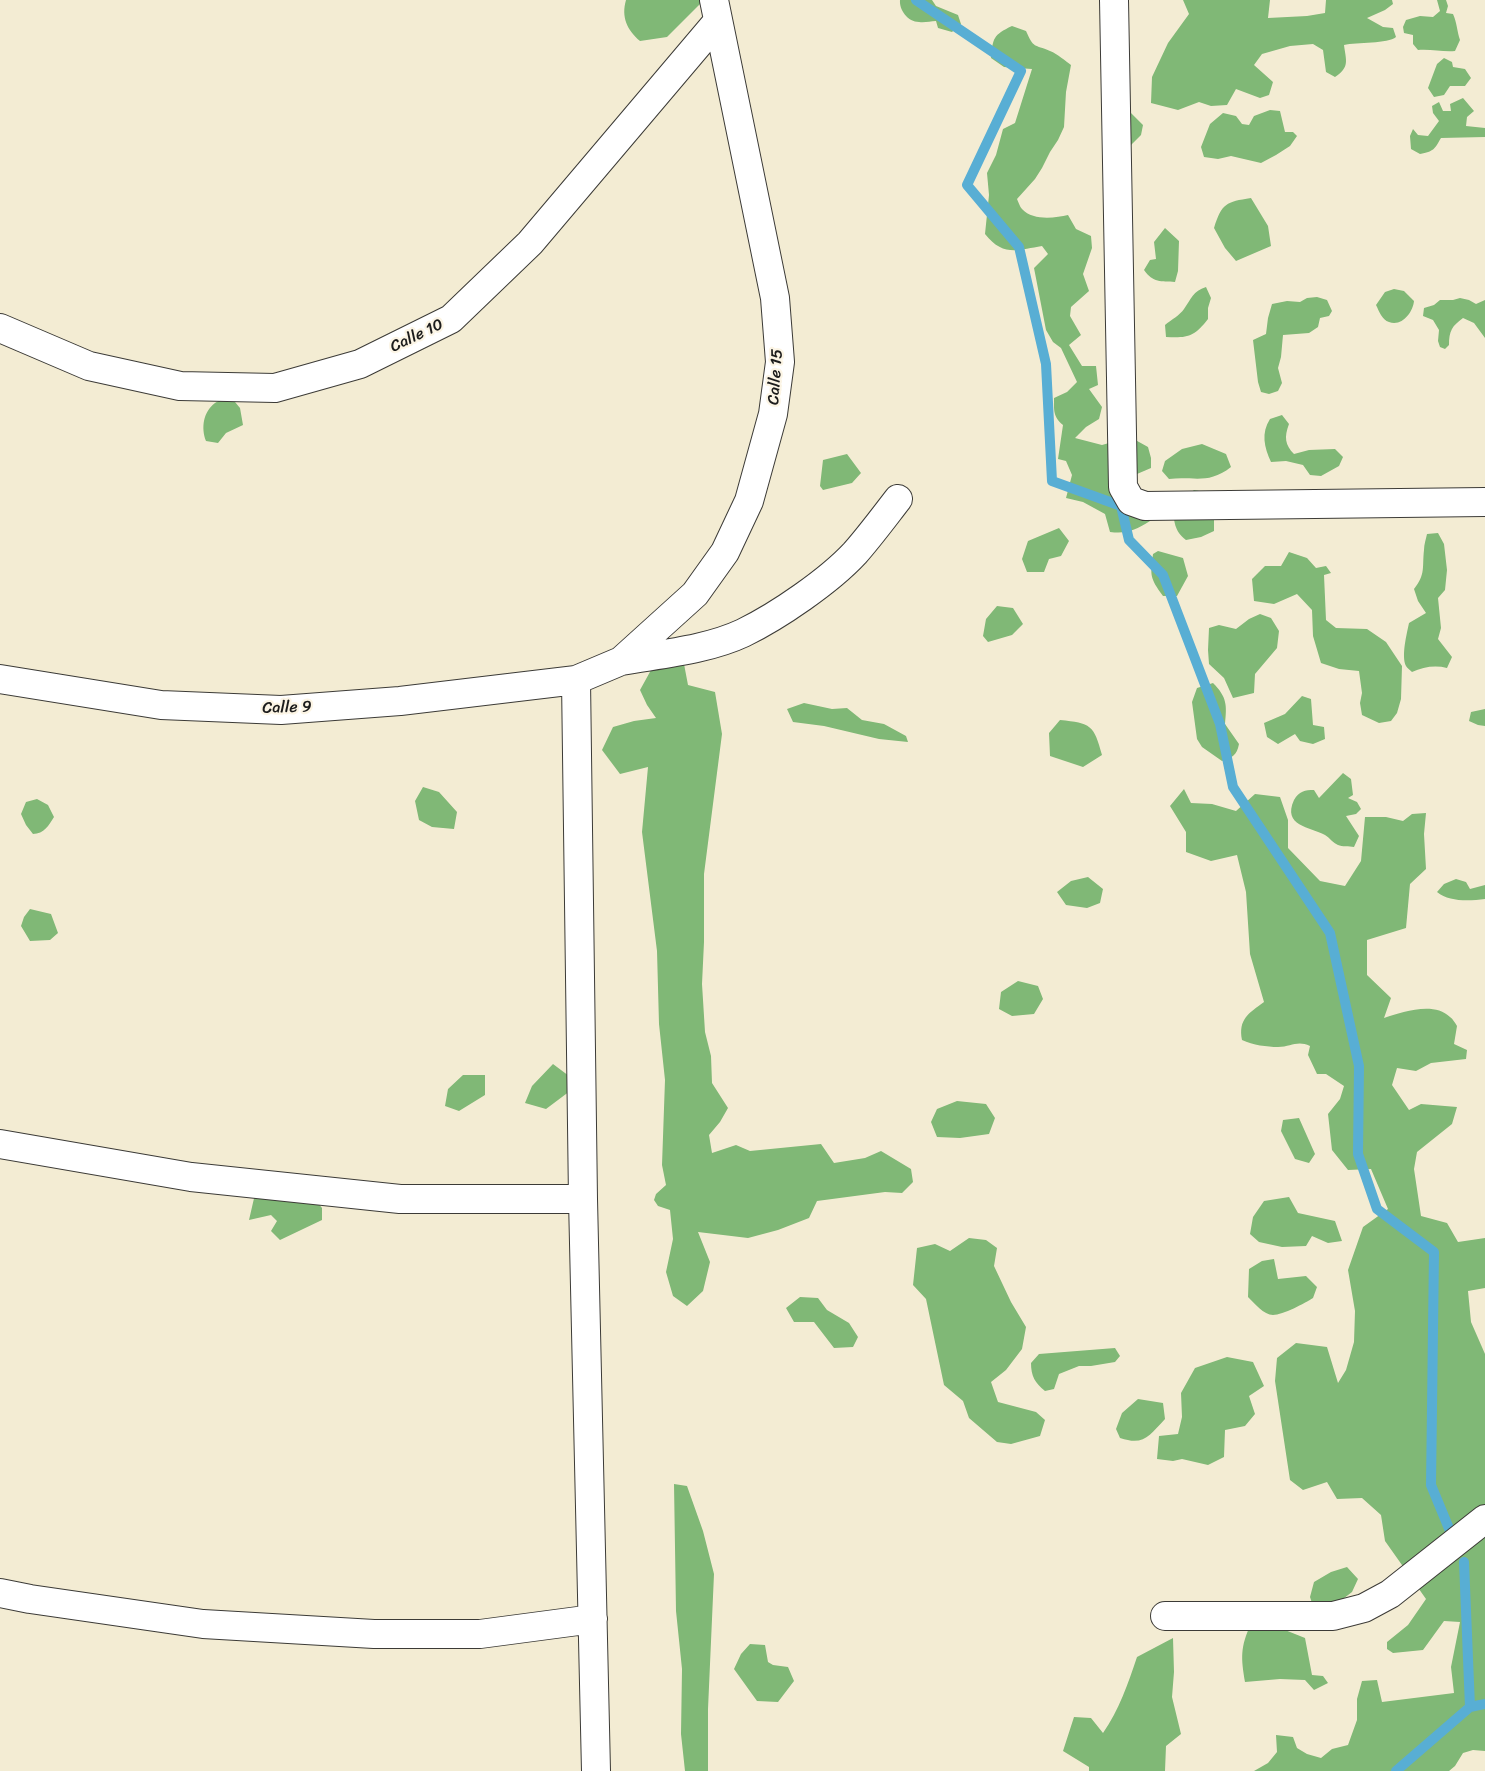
<!DOCTYPE html>
<style>
body{margin:0}
canvas{display:block;background:#f3ecd3}
</style>
<canvas width="1485" height="1771"></canvas>
<script>
const g = document.querySelector('canvas').getContext('2d');
g.lineJoin = 'round';
function fillPath(path, color) { g.fillStyle = color; g.fill(path, 'evenodd'); }
function stroke(path, color, width, dash) { g.strokeStyle = color; g.lineWidth = width; g.lineCap = dash ? 'butt' : 'round'; g.setLineDash(dash || []); g.stroke(path); }
function label(font, color, halo, rows, align = 'center') {
  g.font = font + ' Sriracha,sans-serif'; g.lineWidth = 4.5; g.setLineDash([]); g.textBaseline = 'middle'; g.strokeStyle = halo; g.fillStyle = color; for (const [text, x, y, turn = 0] of rows) {
    g.save(); g.translate(x, y); g.rotate((+turn || 0) * Math.PI / 180); g.textAlign = isNaN(turn) ? turn : align; if (halo) g.strokeText(text, 0, 0); g.fillText(text, 0, 0); g.restore();
  }
}
const forest = new Path2D(`
 M 626,0 L 699,0 L 701,3 L 667,37 L 640,41 C 627,30 621,17 626,0 Z
 M 900,0 L 932,0 L 936,6 L 958,15 L 961,24 L 952,32 L 938,28 L 936,21 C 930,21 925,23 919,22 C 908,22 899,10 900,0 Z
 M 1183,0 L 1270,0 L 1268,18 L 1307,16 L 1325,13 L 1326,0 L 1392,0 L 1393,4 L 1385,10 L 1367,18 L 1383,27 L 1393,28 L 1396,37 C 1388,44 1357,42 1344,45 C 1346,61 1350,67 1335,77 L 1326,72 L 1323,50 L 1313,44 L 1290,46 L 1262,54 L 1254,65 L 1273,82 L 1269,95 L 1260,98 L 1236,89 L 1227,105 L 1211,106 L 1199,102 L 1178,110 L 1151,103 L 1152,77 L 1168,43 L 1189,14 Z
 M 1437,0 L 1446,0 L 1448,6 L 1446,13 L 1453,14 C 1457,23 1457,31 1460,40 L 1455,51 C 1443,52 1431,49 1418,50 L 1413,44 L 1413,35 L 1404,33 L 1403,27 L 1406,20 L 1420,16 L 1433,17 L 1440,11 Z
 M 1012,26 L 1026,31 C 1034,49 1034,44 1050,51 C 1058,54 1065,61 1071,65 L 1066,92 L 1064,127 L 1058,140 L 1050,152 L 1042,168 L 1035,179 L 1017,199 C 1018,201 1020,207 1022,209 C 1033,221 1055,218 1068,215 L 1076,229 L 1091,236 L 1092,248 L 1083,274 L 1089,291 L 1071,307 L 1070,316 L 1081,335 L 1069,345 L 1082,366 L 1096,366 L 1098,385 L 1089,389 L 1102,407 L 1099,419 L 1086,427 L 1075,438 L 1102,445 L 1130,437 L 1148,447 L 1151,458 L 1151,468 L 1137,474 C 1132,487 1145,497 1153,507 L 1150,521 C 1135,530 1128,534 1110,532 L 1105,514 L 1083,502 L 1066,498 L 1072,475 L 1066,461 L 1058,459 L 1063,425 C 1053,417 1054,410 1054,398 L 1067,392 L 1077,382 L 1061,348 L 1053,342 L 1046,330 L 1034,268 L 1048,254 L 1042,246 C 1018,250 1003,257 985,234 L 989,195 L 987,173 L 996,155 L 1003,129 L 1015,123 L 1032,69 L 1004,67 L 991,58 C 993,38 993,35 1012,26 Z
 M 1444,58 L 1452,62 L 1453,67 L 1465,69 L 1471,78 L 1465,86 L 1450,86 L 1444,95 L 1434,97 L 1428,88 L 1437,64 Z
 M 1463,98 L 1474,111 L 1467,117 L 1466,126 L 1485,128 L 1485,137 L 1441,138 C 1434,150 1434,151 1420,154 L 1411,149 L 1410,136 L 1413,129 L 1418,135 L 1428,136 L 1439,121 L 1433,113 L 1432,106 L 1439,102 L 1443,111 L 1451,111 L 1450,104 Z
 M 1128,110 L 1143,125 L 1141,135 L 1130,146 Z
 M 1270,110 L 1280,111 L 1285,132 L 1293,132 L 1297,136 L 1290,146 L 1276,155 L 1261,163 L 1231,156 L 1218,159 L 1204,157 L 1201,147 L 1210,124 L 1223,113 L 1236,116 L 1242,124 L 1249,125 L 1254,116 Z
 M 1251,198 L 1268,226 L 1271,246 L 1236,261 L 1225,248 L 1214,228 C 1222,203 1226,202 1251,198 Z
 M 1165,228 L 1179,241 L 1178,271 L 1175,282 C 1161,281 1153,283 1144,270 L 1150,260 L 1156,259 L 1154,242 Z
 M 1206,287 L 1211,298 L 1208,308 L 1208,319 C 1194,337 1188,338 1166,337 L 1165,325 C 1171,320 1180,315 1184,309 C 1191,299 1193,291 1206,287 Z
 M 1394,289 L 1404,291 L 1414,301 C 1413,312 1402,327 1389,322 C 1382,320 1379,311 1376,305 L 1385,292 Z
 M 1317,297 L 1327,300 L 1332,311 L 1329,316 L 1320,318 L 1318,327 L 1309,333 L 1283,335 L 1281,357 L 1278,368 L 1282,383 L 1278,391 L 1269,394 L 1261,392 L 1258,382 L 1253,340 L 1266,334 L 1268,318 L 1272,304 L 1287,301 L 1300,302 L 1307,298 Z
 M 1460,298 L 1469,300 L 1476,304 L 1485,300 L 1485,338 L 1474,323 L 1463,318 C 1452,326 1449,331 1449,345 L 1445,349 L 1440,347 L 1438,341 L 1439,330 L 1433,320 L 1423,316 L 1424,308 L 1434,305 L 1440,300 L 1453,300 Z
 M 230,396 L 240,408 L 243,425 L 226,433 L 218,443 L 206,441 C 201,428 203,412 215,403 C 219,400 225,398 230,396 Z
 M 1282,415 L 1289,424 C 1284,437 1285,445 1294,454 L 1309,450 L 1335,449 L 1343,457 L 1339,466 L 1321,476 L 1310,475 L 1303,465 L 1286,461 L 1271,462 C 1264,447 1261,433 1270,419 Z
 M 1202,444 L 1226,454 L 1231,467 C 1208,485 1194,476 1169,479 L 1162,471 L 1165,461 L 1182,449 Z
 M 847,454 L 861,473 L 852,483 L 823,490 L 820,486 L 823,460 Z
 M 1194,490 L 1205,492 L 1214,519 L 1214,531 L 1201,537 L 1186,540 C 1174,531 1174,521 1173,507 Z
 M 1059,528 L 1069,541 L 1061,556 L 1049,559 L 1044,572 L 1027,572 L 1022,559 L 1028,541 Z
 M 1438,533 L 1444,544 L 1447,570 L 1445,590 L 1438,598 L 1441,628 L 1438,639 L 1452,657 L 1447,668 C 1435,665 1423,667 1412,672 C 1410,670 1407,668 1406,666 C 1401,656 1407,633 1409,623 L 1426,613 L 1418,601 L 1414,589 C 1426,574 1422,567 1424,550 C 1424,544 1426,539 1427,534 Z
 M 1158,551 L 1183,558 L 1188,576 L 1177,596 L 1163,596 C 1150,578 1150,576 1153,554 Z
 M 1289,552 L 1307,558 L 1316,568 L 1326,566 L 1331,573 L 1324,575 L 1326,620 L 1336,628 L 1367,629 L 1386,642 L 1402,666 L 1401,699 L 1397,713 L 1391,721 L 1379,723 L 1362,715 L 1360,703 L 1362,693 L 1359,671 L 1339,669 L 1321,663 L 1313,636 L 1312,610 L 1297,594 L 1274,604 L 1254,601 L 1252,579 L 1265,566 L 1281,566 Z
 M 997,606 L 1013,608 L 1023,624 L 1012,635 L 988,642 L 983,636 L 986,619 Z
 M 1260,614 L 1271,618 L 1279,631 L 1277,648 L 1255,674 L 1254,693 L 1233,698 L 1224,678 L 1209,664 L 1208,650 L 1209,628 L 1219,625 L 1236,629 L 1249,619 Z
 M 656,661 L 684,664 L 688,685 L 715,692 L 722,734 L 704,874 L 704,942 L 702,984 L 705,1032 L 711,1056 L 712,1083 L 728,1108 L 720,1122 L 709,1135 L 712,1153 L 736,1145 L 750,1151 L 821,1144 L 834,1163 L 865,1158 L 881,1151 L 911,1169 L 913,1182 L 902,1193 L 885,1192 L 817,1201 L 809,1218 L 778,1230 L 748,1238 L 698,1232 L 710,1262 L 703,1291 L 687,1306 L 673,1296 L 666,1272 L 673,1239 L 670,1210 L 658,1206 L 654,1200 L 656,1194 L 666,1185 L 662,1165 L 665,1080 L 659,1024 L 657,951 L 642,832 L 648,767 L 620,774 L 602,750 L 613,727 L 634,721 L 656,718 L 647,705 L 640,690 Z
 M 1213,683 C 1227,697 1227,705 1225,724 L 1239,744 C 1237,755 1232,758 1222,761 L 1202,747 L 1197,739 L 1192,702 L 1197,688 Z
 M 1302,696 L 1311,699 L 1313,725 L 1324,727 L 1325,739 L 1313,744 L 1300,741 L 1295,734 L 1278,744 L 1267,737 L 1264,723 L 1285,714 Z
 M 804,703 L 832,709 L 847,708 L 862,720 L 884,724 L 906,736 L 908,742 L 879,739 L 824,726 L 793,722 L 787,709 Z
 M 1485,709 L 1485,726 L 1478,725 L 1469,721 L 1471,712 Z
 M 1060,720 C 1091,723 1094,725 1102,755 L 1083,767 L 1050,756 L 1049,733 Z
 M 1343,773 L 1351,779 L 1353,795 L 1348,798 L 1357,802 L 1361,809 L 1356,814 L 1346,816 L 1359,836 L 1354,847 C 1349,846 1342,847 1338,845 C 1333,843 1330,838 1325,835 C 1310,827 1282,826 1294,800 C 1299,791 1305,790 1314,790 L 1319,798 Z
 M 423,787 L 439,792 L 457,812 L 454,829 L 432,827 L 419,820 L 415,801 Z
 M 1184,789 L 1191,803 L 1212,804 L 1236,811 L 1255,794 L 1280,797 L 1288,820 L 1288,848 L 1320,881 L 1345,886 L 1361,861 L 1365,817 L 1386,817 L 1403,821 L 1412,814 L 1426,813 L 1424,834 L 1426,869 L 1410,884 L 1406,928 L 1367,940 L 1367,975 L 1391,998 L 1384,1018 C 1402,1012 1434,1001 1450,1017 C 1453,1019 1455,1023 1457,1026 L 1454,1044 L 1467,1050 L 1466,1059 L 1431,1063 L 1416,1071 L 1397,1068 L 1392,1085 L 1409,1110 L 1421,1104 L 1457,1107 L 1452,1124 L 1417,1152 L 1414,1169 L 1421,1216 L 1447,1223 L 1458,1242 L 1485,1238 L 1485,1288 L 1468,1291 L 1471,1322 L 1485,1354 L 1485,1751 L 1473,1750 L 1463,1753 L 1455,1766 L 1449,1771 L 1254,1771 L 1268,1763 L 1277,1752 L 1276,1735 L 1293,1737 L 1297,1748 L 1307,1754 L 1321,1758 L 1332,1749 L 1348,1745 L 1357,1720 L 1357,1699 L 1362,1681 L 1377,1680 L 1382,1702 L 1454,1693 L 1451,1667 L 1460,1622 L 1444,1621 L 1423,1650 L 1393,1653 L 1387,1649 L 1387,1642 L 1408,1625 L 1426,1599 L 1385,1541 L 1381,1515 L 1362,1498 L 1337,1499 L 1327,1482 L 1303,1490 L 1290,1480 L 1275,1381 L 1277,1358 L 1296,1343 L 1327,1347 L 1338,1383 L 1346,1370 L 1354,1342 L 1355,1311 L 1348,1270 L 1363,1227 L 1388,1209 L 1371,1169 L 1348,1170 L 1332,1150 L 1328,1114 L 1340,1099 L 1344,1086 L 1326,1074 L 1317,1074 L 1308,1055 L 1310,1046 C 1297,1040 1291,1047 1278,1047 C 1267,1047 1253,1045 1242,1040 C 1238,1019 1249,1013 1264,1002 L 1250,954 L 1246,892 L 1237,855 L 1211,861 L 1186,852 L 1186,832 L 1170,806 Z
 M 37,799 L 48,805 L 54,817 C 49,825 44,834 33,834 L 26,825 L 21,814 L 26,802 Z
 M 1088,877 L 1103,889 L 1100,903 L 1087,908 L 1066,905 L 1057,892 L 1071,881 Z
 M 1456,879 L 1466,882 L 1470,889 L 1485,885 L 1485,899 C 1469,901 1449,902 1437,892 L 1444,884 Z
 M 30,909 L 51,914 L 58,933 L 50,940 L 30,941 L 21,926 L 24,917 Z
 M 1018,981 L 1038,986 L 1043,999 L 1034,1014 L 1012,1016 L 999,1009 L 1001,992 Z
 M 553,1064 L 569,1076 L 570,1091 L 546,1109 L 525,1103 L 532,1086 Z
 M 463,1075 L 485,1075 L 485,1095 L 459,1111 L 445,1106 L 448,1089 Z
 M 957,1101 L 986,1104 L 995,1118 L 989,1134 L 960,1138 L 937,1137 L 931,1122 L 937,1109 Z
 M 1299,1118 L 1315,1154 L 1309,1163 L 1295,1159 L 1281,1131 L 1283,1120 Z
 M 302,1183 L 322,1208 L 322,1220 L 280,1240 L 271,1231 L 277,1221 L 271,1215 L 249,1220 L 255,1194 Z
 M 1289,1197 L 1298,1213 L 1335,1221 L 1342,1241 L 1328,1243 L 1312,1236 L 1306,1246 L 1282,1247 L 1259,1242 L 1250,1234 L 1253,1217 L 1264,1201 Z
 M 969,1238 L 986,1240 L 997,1248 L 994,1266 L 1011,1302 L 1026,1327 L 1022,1349 L 1006,1370 L 991,1382 L 998,1402 L 1036,1412 L 1045,1420 L 1040,1436 L 1011,1444 L 997,1442 L 969,1418 L 963,1401 L 944,1385 L 926,1299 L 913,1285 L 917,1248 L 935,1244 L 950,1251 Z
 M 1274,1259 L 1278,1279 L 1306,1276 L 1317,1287 L 1313,1298 C 1305,1303 1283,1315 1273,1315 C 1264,1315 1254,1303 1248,1297 L 1249,1269 L 1262,1261 Z
 M 800,1297 L 818,1298 L 827,1310 L 849,1323 L 858,1337 L 853,1347 L 834,1348 L 814,1322 L 794,1322 L 786,1308 Z
 M 1115,1348 L 1120,1356 L 1115,1362 L 1091,1366 L 1079,1366 L 1059,1374 L 1054,1389 L 1045,1391 C 1035,1383 1031,1376 1031,1363 L 1039,1354 Z
 M 1227,1357 L 1253,1362 L 1264,1386 L 1249,1396 L 1255,1414 L 1245,1426 L 1225,1430 L 1224,1457 L 1208,1465 L 1182,1459 L 1173,1461 L 1157,1459 L 1159,1436 L 1178,1434 L 1182,1417 L 1181,1393 L 1195,1368 Z
 M 1138,1399 L 1163,1403 L 1165,1419 C 1149,1436 1144,1446 1120,1438 L 1116,1429 L 1122,1413 Z
 M 674,1484 L 687,1486 L 703,1531 L 714,1574 L 708,1709 L 708,1771 L 685,1771 L 681,1734 L 682,1669 L 676,1611 Z
 M 1347,1567 L 1358,1579 L 1352,1592 L 1326,1612 L 1313,1606 L 1310,1597 L 1314,1582 L 1331,1572 Z
 M 1270,1621 L 1285,1630 L 1305,1638 L 1312,1675 L 1323,1676 L 1328,1683 L 1314,1690 L 1305,1680 L 1280,1679 L 1245,1682 C 1241,1658 1240,1647 1251,1624 Z
 M 1173,1638 L 1174,1672 L 1172,1697 L 1181,1734 L 1166,1746 L 1165,1771 L 1089,1771 L 1089,1767 L 1063,1751 L 1074,1717 L 1091,1718 L 1103,1733 C 1119,1710 1128,1684 1137,1657 Z
 M 750,1644 L 765,1645 L 768,1662 L 773,1665 L 788,1667 L 794,1681 L 778,1702 L 757,1701 L 734,1669 L 741,1654 Z`);
const stream = new Path2D(`
 M 916,0 L 1021,71 L 967,185 L 1019,247 L 1046,364 L 1052,481 L 1121,506 L 1129,540 L 1163,575 L 1220,724 L 1233,787 L 1330,933 L 1359,1066 L 1358,1154 L 1377,1209 L 1434,1252 L 1431,1485 L 1450,1531
 M 1464,1562 L 1470,1707
 M 1396,1771 L 1470,1707 L 1485,1704`);
const minor = new Path2D(`
 M 1114,0 L 1123,487 L 1131,501 L 1145,506 L 1485,502
 M 0,328 L 89,366 L 180,386 L 275,388 L 360,364 L 451,319 L 530,243 L 718,21
 M 621,661 C 660,654 707,650 743,633 C 778,616 829,581 855,553 C 870,536 884,517 898,499
 M 0,679 L 161,705 L 281,710 L 400,701 L 576,680 L 621,661 L 695,594 L 725,552 L 749,501 L 773,414 L 780,362 L 775,298 L 714,0
 M 576,680 L 583,1199 L 596,1771
 M 0,1144 L 191,1177 L 400,1199 L 583,1199
 M 0,1593 L 30,1599 L 203,1624 L 374,1634 L 480,1634 L 593,1619
 M 1165,1616 L 1333,1616 L 1364,1608 L 1390,1594 L 1485,1519`);
const streetNames = [
 ["Calle 10",417,336,-26],
 ["Calle 15",776,377,-86],
 ["Calle 9",287,708,-2]
];
fillPath(forest, '#80b876');
stroke(stream, '#58aed4', 10);
stroke(minor, '#3c3b37', 30);
stroke(minor, '#fff', 28);
label('16px', '#1c1c1c', '#fcf5e5', streetNames);
</script>
